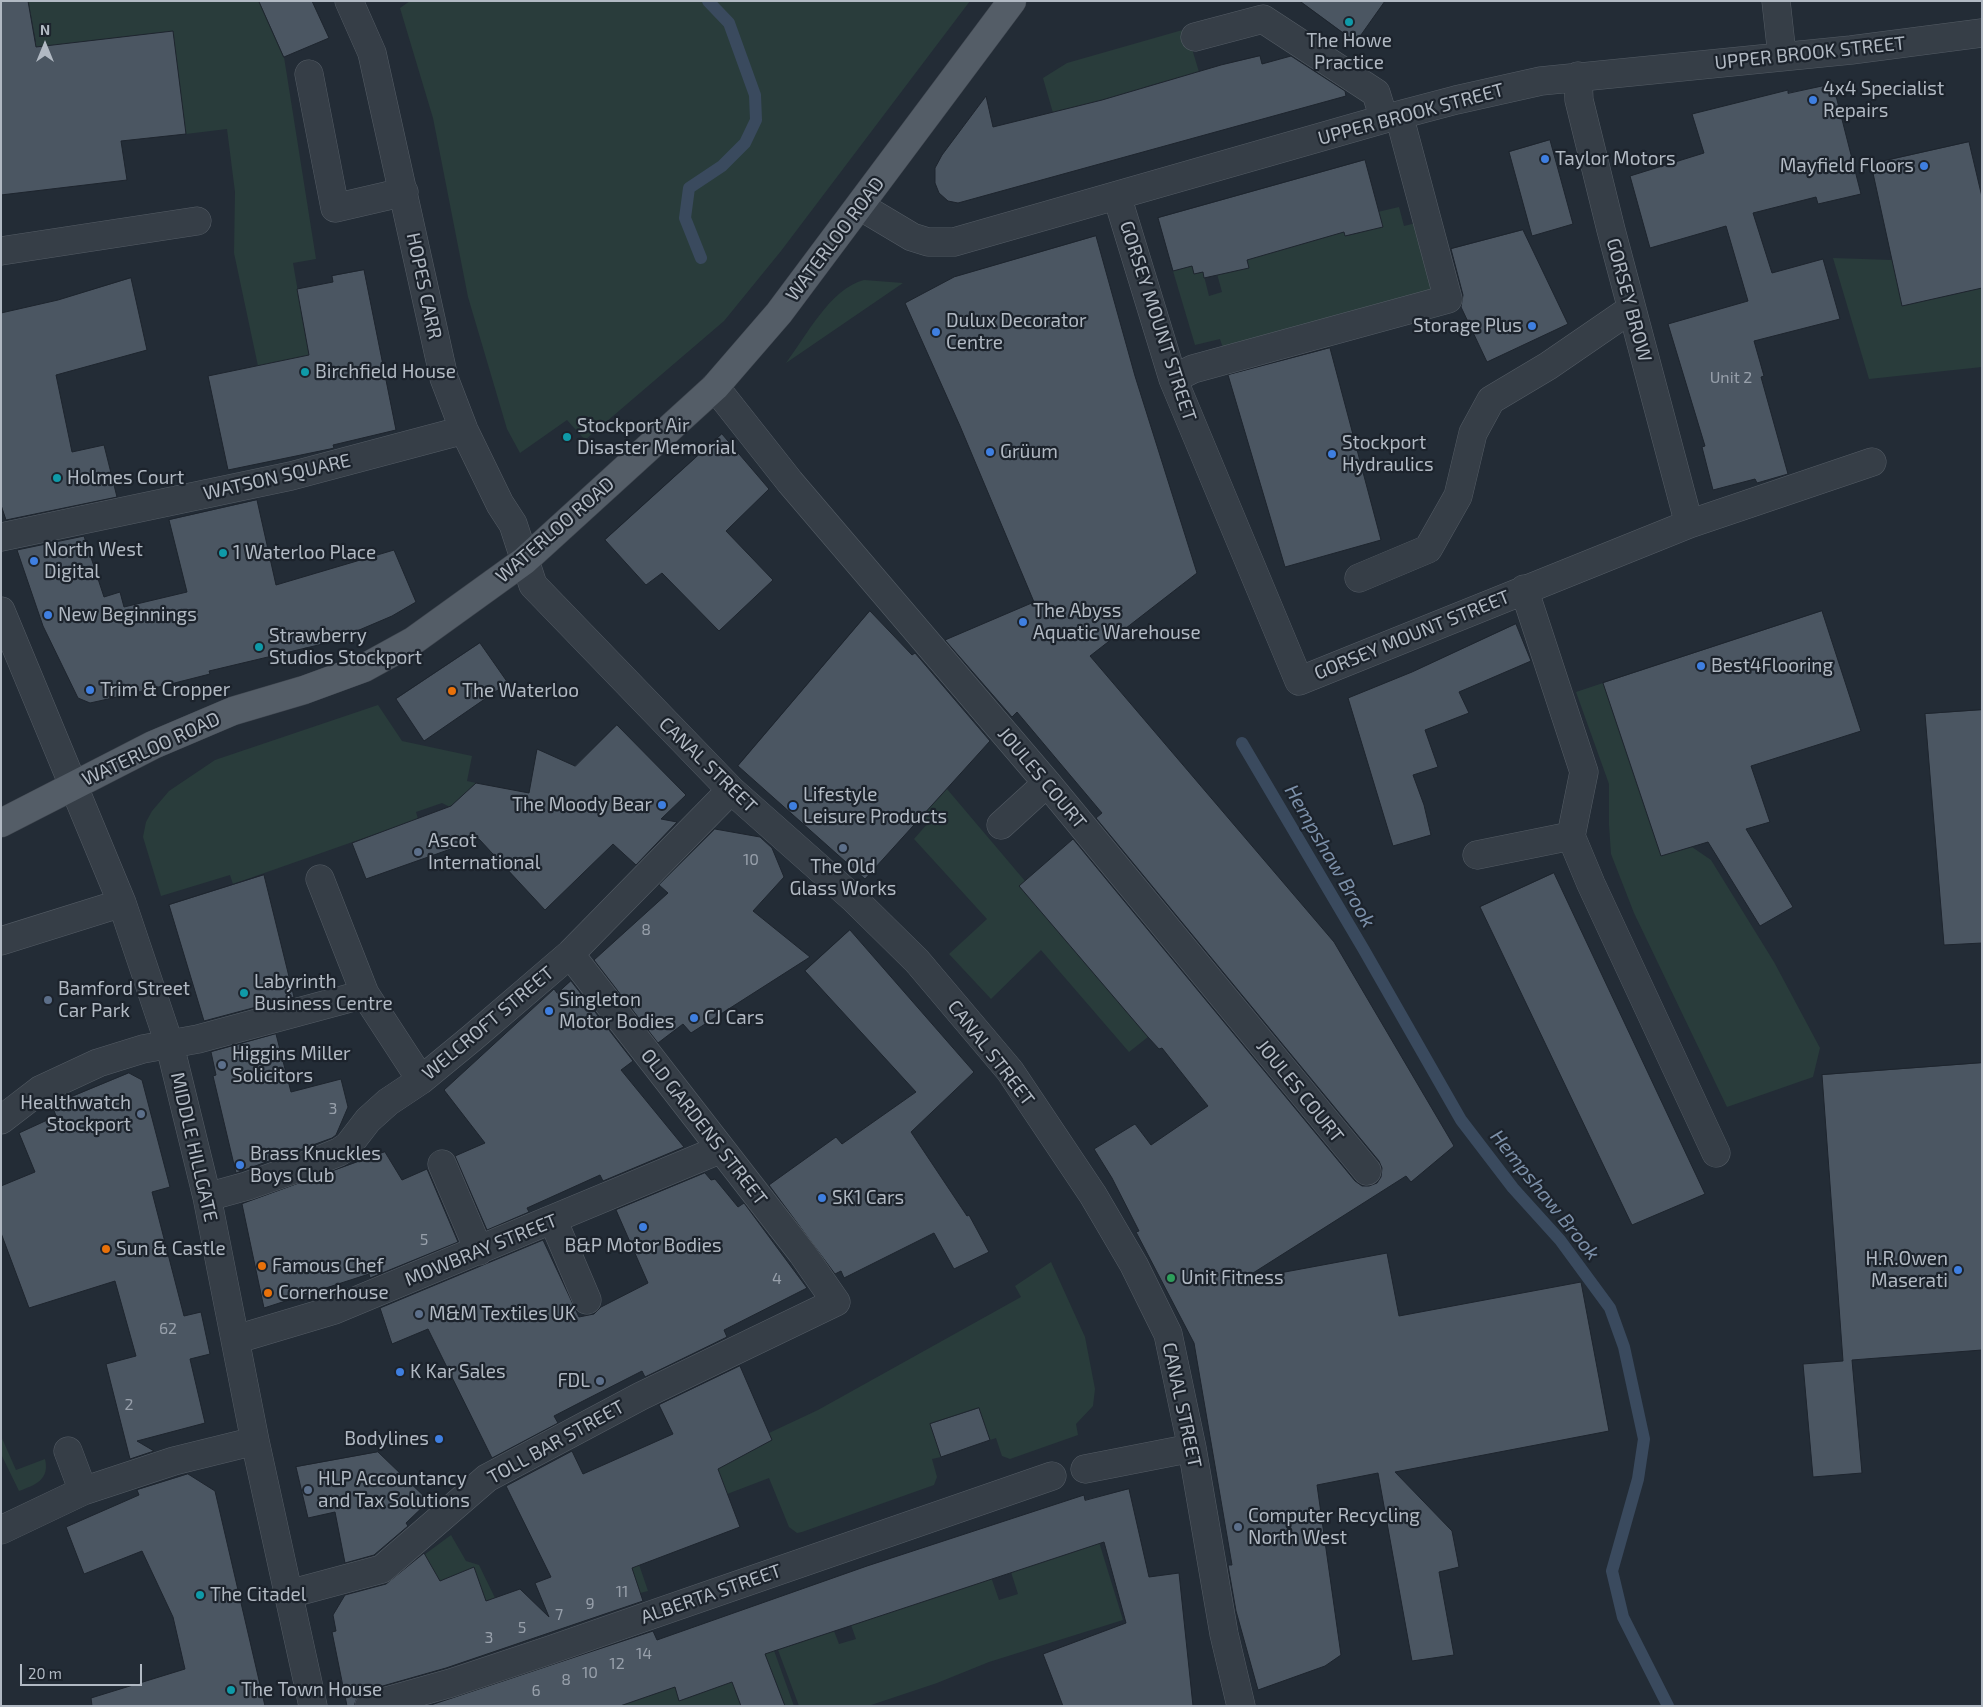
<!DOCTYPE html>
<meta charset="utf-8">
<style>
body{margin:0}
#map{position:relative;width:1983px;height:1707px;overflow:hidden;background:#232c36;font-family:"Exo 2",sans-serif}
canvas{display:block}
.frame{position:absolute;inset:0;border:2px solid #b1b9c3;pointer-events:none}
.north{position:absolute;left:20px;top:20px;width:50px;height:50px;-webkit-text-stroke:4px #1c232c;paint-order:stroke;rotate:0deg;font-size:14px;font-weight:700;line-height:20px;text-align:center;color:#b1b9c3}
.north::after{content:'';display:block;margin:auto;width:18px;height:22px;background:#b1b9c3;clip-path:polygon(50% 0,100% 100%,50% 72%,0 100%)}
.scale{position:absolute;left:20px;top:1664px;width:122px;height:22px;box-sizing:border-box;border:2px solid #b1b9c3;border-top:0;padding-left:6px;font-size:15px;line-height:18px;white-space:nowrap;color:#b1b9c3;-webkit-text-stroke:4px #1c232c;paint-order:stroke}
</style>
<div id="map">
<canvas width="1983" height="1707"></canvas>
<div class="frame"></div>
<div class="north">N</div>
<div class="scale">20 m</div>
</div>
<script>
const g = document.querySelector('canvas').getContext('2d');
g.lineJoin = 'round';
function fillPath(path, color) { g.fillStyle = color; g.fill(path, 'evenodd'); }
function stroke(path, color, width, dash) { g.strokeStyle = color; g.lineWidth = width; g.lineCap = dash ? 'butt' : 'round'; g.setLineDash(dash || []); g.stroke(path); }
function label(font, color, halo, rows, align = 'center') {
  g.font = font + ' "Exo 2",sans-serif'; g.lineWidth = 4.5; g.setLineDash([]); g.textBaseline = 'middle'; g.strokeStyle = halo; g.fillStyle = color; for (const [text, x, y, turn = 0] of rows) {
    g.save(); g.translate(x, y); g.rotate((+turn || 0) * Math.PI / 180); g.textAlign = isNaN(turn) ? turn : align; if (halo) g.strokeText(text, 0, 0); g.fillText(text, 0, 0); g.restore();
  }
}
const green = new Path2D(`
 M 1,1 L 259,1 L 284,57 L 316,259 L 293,263 L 310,362 L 258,366 L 234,253 L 235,192 L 227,129 L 186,134 L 173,31 L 87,41 L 4,59 L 36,42 L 29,4 L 1,8 Z
 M 410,1 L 970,1 L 781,251 L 724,321 L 585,440 L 567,420 L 520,453 L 507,429 L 468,297 L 433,118 L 400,8 Z
 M 1186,29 L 1199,72 L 1165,92 L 1162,82 L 1145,87 L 1147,97 L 1111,98 L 1053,113 L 1043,78 L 1067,63 Z
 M 1399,207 L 1404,226 L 1420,222 L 1440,293 L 1224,351 L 1220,339 L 1195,345 L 1173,271 L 1192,266 L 1194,274 L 1203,272 L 1209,296 L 1222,292 L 1216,270 L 1244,248 L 1298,245 L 1344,232 L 1346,236 L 1359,233 L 1356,217 Z
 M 1833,258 L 1892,260 L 1902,306 L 1982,288 L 1982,367 L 1869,379 Z
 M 864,280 L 903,283 L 786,363 C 807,335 830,289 864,280 Z
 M 1603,683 L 1661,856 L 1692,847 L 1711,860 L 1774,962 L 1820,1048 L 1813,1077 L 1727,1107 L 1634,913 L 1611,854 L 1609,825 L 1609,784 L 1576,692 Z
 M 378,705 L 402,741 L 472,756 L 467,781 L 476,783 L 450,807 L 442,803 L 416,812 L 418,819 L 233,884 L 230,875 L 161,896 L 143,837 L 146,822 L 152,811 L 169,791 L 215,760 Z
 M 947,789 L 1025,881 L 1020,887 L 1148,1037 L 1129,1052 L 1041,950 L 991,999 L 949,954 L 987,919 L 914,839 L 928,823 L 921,817 Z
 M 1051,1262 L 1085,1337 L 1095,1389 L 1093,1406 L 1076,1424 L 1078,1435 L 1010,1459 L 1002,1456 L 996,1438 L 990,1440 L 979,1408 L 931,1424 L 941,1457 L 932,1459 L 937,1477 L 934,1485 L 802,1532 L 797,1533 L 789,1527 L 769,1478 L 628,1532 L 648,1591 L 640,1593 L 626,1551 L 622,1518 L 772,1440 L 769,1433 L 818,1410 L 1021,1297 L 1015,1286 Z
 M 1,1436 L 16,1470 L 45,1459 C 50,1480 35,1485 19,1491 L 1,1454 Z
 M 451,1535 L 466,1561 L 479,1565 L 495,1598 L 486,1601 L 474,1568 L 452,1576 L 447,1593 L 424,1555 Z
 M 1099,1542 L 1123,1620 L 989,1662 L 937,1683 L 868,1706 L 799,1706 L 778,1650 L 834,1631 L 839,1644 L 856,1639 L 851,1625 L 991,1577 L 999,1600 L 1018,1594 L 1011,1572 Z
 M 772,1645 L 794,1706 L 785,1706 L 774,1677 L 735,1691 L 741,1706 L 616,1706 L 674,1686 L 680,1701 Z`);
const stream = new Path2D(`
 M 701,258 L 685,218 L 689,188 L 722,166 L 745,143 L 756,120 L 755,95 L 729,23 L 708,1
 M 1242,743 L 1364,950 L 1461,1120 L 1513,1188 L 1560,1240 L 1610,1308 L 1624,1347 L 1644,1439 L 1638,1479 L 1612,1571 L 1623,1617 L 1668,1706`);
const building = new Path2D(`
 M 1,1 L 28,1 L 36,47 L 173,31 L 186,134 L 121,141 L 127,180 L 1,195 Z
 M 259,1 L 312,1 L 329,38 L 284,57 Z
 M 1300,1 L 1385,1 L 1356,42 Z
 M 1260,56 L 1262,64 L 1291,56 L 1345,91 L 1346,96 L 958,203 L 948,201 L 939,193 L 935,183 L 935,168 L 942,155 L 986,96 L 993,127 L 1102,100 L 1221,65 Z
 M 1833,84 L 1861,194 L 1818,204 L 1816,197 L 1753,213 L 1772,273 L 1823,259 L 1840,319 L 1754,341 L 1764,376 L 1761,377 L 1788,474 L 1757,483 L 1755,479 L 1713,490 L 1702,447 L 1705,446 L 1668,324 L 1748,301 L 1726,226 L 1650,248 L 1630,176 L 1704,153 L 1692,114 L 1788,90 L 1788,93 Z
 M 1550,140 L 1573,224 L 1532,236 L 1509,152 Z
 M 1969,142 L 1982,197 L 1982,288 L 1902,306 L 1871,164 Z
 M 1365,160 L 1383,227 L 1345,236 L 1344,232 L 1247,260 L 1249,268 L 1204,278 L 1203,272 L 1194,274 L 1192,266 L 1173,271 L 1158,218 Z
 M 1523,230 L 1568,324 L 1487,362 L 1461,307 L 1463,295 L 1451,249 Z
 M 1096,236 L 1135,376 L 1197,573 L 1090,656 L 1334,942 L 1454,1146 L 1411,1182 L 1406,1176 L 1242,1280 L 1387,1253 L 1399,1316 L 1581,1282 L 1609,1431 L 1395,1472 L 1452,1531 L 1459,1567 L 1439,1572 L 1454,1655 L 1412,1661 L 1378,1473 L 1317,1485 L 1341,1655 L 1325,1666 L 1258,1690 L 1236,1611 L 1228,1565 L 1232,1565 L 1194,1343 L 1136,1232 L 1139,1231 L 1112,1178 L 1094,1149 L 1135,1124 L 1151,1145 L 1208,1106 L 1162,1048 L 1159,1049 L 1148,1037 L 1019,886 L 1073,839 L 1355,1181 L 1362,1186 L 1369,1186 L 1377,1183 L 1381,1177 L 1382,1168 L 1379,1161 L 1096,818 L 1102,813 L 1017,712 L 1012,717 L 945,640 L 1034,602 L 960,426 L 905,303 L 954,277 Z
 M 364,270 L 396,430 L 333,445 L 334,448 L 330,449 L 228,470 L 208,376 L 309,355 L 297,289 L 333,282 L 332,276 Z
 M 131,278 L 147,350 L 56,375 L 72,452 L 104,445 L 117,497 L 6,520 L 1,505 L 1,313 L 58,300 Z
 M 1330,348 L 1381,540 L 1285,567 L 1228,375 Z
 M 722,434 L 769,489 L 726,531 L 773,580 L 719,631 L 662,573 L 646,585 L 605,540 Z
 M 257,500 L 276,585 L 394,550 L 416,602 L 392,616 L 331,642 L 209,671 L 210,674 L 135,693 L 90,703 L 78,698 L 43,626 L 17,550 L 84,536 L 104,597 L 120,592 L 124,607 L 187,592 L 169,520 Z
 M 870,611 L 912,655 L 915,653 L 990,741 L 865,879 L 738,766 Z
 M 1822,611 L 1861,731 L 1751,766 L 1770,822 L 1746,829 L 1793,907 L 1760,926 L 1708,842 L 1661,856 L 1603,683 Z
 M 1516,624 L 1531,661 L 1459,692 L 1469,713 L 1425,730 L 1438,767 L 1413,775 L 1424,805 L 1431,835 L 1393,846 L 1348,698 L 1412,672 Z
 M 480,643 L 508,683 L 424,741 L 396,699 Z
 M 1982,710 L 1982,943 L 1944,945 L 1925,714 Z
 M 617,725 L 686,795 L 661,819 L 677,822 L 636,865 L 613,844 L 545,910 L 479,839 L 366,879 L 352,843 L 451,806 L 476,783 L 529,793 L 537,749 L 575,766 Z
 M 715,829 L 760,837 L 772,848 L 784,877 L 753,911 L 810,957 L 691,1033 L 683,1024 L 658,1043 L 594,960 L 668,893 L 659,885 Z
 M 1554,873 L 1705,1194 L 1632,1225 L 1480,907 Z
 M 264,875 L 294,997 L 204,1021 L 169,905 Z
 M 850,930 L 974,1072 L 911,1132 L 967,1216 L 969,1215 L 989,1252 L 954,1269 L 934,1233 L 844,1278 L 841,1271 L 835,1274 L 769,1185 L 836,1137 L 842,1144 L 916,1092 L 805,971 Z
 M 571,981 L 633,1061 L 621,1070 L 684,1147 L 603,1181 L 600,1175 L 527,1208 L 529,1212 L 487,1230 L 455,1156 L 485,1143 L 444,1090 L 554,989 L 557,993 Z
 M 276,1034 L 291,1092 L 341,1079 L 348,1107 L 336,1135 L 332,1138 L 236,1173 L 213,1076 L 216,1075 L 211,1052 Z
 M 1982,1063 L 1982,1350 L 1852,1360 L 1862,1473 L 1813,1477 L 1803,1364 L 1843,1361 L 1822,1075 Z
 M 129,1073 L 142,1080 L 170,1187 L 152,1192 L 184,1316 L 201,1312 L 210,1354 L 190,1359 L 205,1423 L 137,1441 L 154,1451 L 130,1459 L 106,1364 L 136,1356 L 115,1281 L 29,1308 L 1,1233 L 1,1186 L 35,1172 L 19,1133 L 56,1116 L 52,1105 Z
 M 385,1152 L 402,1180 L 427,1169 L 458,1242 L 370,1278 L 369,1274 L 264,1308 L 242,1204 Z
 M 705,1173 L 711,1180 L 715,1179 L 738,1207 L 744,1203 L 807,1288 L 724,1330 L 727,1337 L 645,1377 L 642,1371 L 583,1401 L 554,1416 L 558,1423 L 492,1458 L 428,1329 L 392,1344 L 380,1308 L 543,1240 L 579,1317 L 594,1314 L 601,1307 L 648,1283 L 616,1210 Z
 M 740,1366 L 772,1440 L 718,1469 L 740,1527 L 632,1568 L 643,1601 L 446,1668 L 365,1691 L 358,1695 L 354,1706 L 347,1706 L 332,1632 L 336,1631 L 333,1615 L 345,1595 L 386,1584 L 424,1553 L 440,1581 L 474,1567 L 486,1601 L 520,1589 L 549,1617 L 535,1583 L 551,1577 L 506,1486 L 572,1451 L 583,1474 L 673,1434 L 659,1405 Z
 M 979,1408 L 990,1440 L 941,1457 L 930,1424 Z
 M 378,1452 L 429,1501 L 406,1523 L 408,1526 L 374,1555 L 345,1563 L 335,1512 L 308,1518 L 296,1467 Z
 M 188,1474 L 215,1491 L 265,1706 L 92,1706 L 91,1698 L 185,1669 L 173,1617 L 142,1551 L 84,1574 L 66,1527 L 139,1495 L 137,1490 Z
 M 1129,1489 L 1149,1577 L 1179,1573 L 1193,1706 L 1063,1706 L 1043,1654 L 1126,1623 L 1104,1542 L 765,1654 L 785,1706 L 741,1706 L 732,1682 L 679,1701 L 675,1687 L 620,1706 L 428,1706 L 653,1631 L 657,1640 L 867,1566 L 1084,1495 L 1085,1500 Z`);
const minor = new Path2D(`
 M 349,1 L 372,53 L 444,378 L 464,430 L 500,504 L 513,524 L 533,585 L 731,790 L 854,899 L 917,961 L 1010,1071 L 1093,1195 L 1134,1265 L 1168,1334 L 1192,1448 L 1224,1634 L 1241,1706
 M 1776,1 L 1782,55
 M 1195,37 L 1263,19 L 1376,93 L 1384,119
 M 309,74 L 335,208 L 404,192
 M 1578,76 L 1579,100 L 1611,230 L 1689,524
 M 1117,196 L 1173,379 L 1299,681 L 1689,524 L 1872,462
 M 860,206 L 912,237 L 928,242 L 954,242 L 1384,119 L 1456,100 L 1541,81 L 1851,50 L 1982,33
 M 1,251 L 197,221
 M 1173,379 L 1193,369 L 1448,299 L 1399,115
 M 715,387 L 790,482 L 1047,783 L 1367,1171
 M 1,537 L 291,476 L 464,430
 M 1359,578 L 1428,549 L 1458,496 L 1473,433 L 1491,400 L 1548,366 L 1631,309
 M 1524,589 L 1584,772 L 1571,836 L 1591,884 L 1716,1153
 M 1,611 L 122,903 L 170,1046 L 207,1197 L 255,1441 L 313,1706
 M 1001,825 L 1047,783
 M 1477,855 L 1571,836
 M 320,879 L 365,994 L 421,1080
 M 1,941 L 122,903
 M 1,1120 L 40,1090 L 98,1063 L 143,1049 L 198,1039 L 365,994
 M 442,1164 L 479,1251
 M 207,1197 L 247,1186 L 312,1163 L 339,1152 L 348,1146 L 368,1120 L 388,1102 L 421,1080 L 472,1038 L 570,954 L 731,790
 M 553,1220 L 587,1300
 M 237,1339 L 334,1310 L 721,1149
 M 68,1451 L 83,1491
 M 1085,1469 L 1192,1448
 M 1,1530 L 83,1491 L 174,1461 L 255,1441
 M 289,1594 L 382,1569 L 487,1478 L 641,1396 L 836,1302 L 802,1253 L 570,954
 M 369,1706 L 451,1683 L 550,1650 L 1052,1476`);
const major = new Path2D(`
 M 1,823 L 153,745 L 233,711 L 304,690 L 364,668 L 413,641 L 524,561 L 715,387 L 779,313 L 1012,1`);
const markers = [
 [1349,22,5,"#0f9aa8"],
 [1813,100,5,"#3f7fe0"],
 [1545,159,5,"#3f7fe0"],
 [1924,166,5,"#3f7fe0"],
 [1532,326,5,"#3f7fe0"],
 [936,332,5,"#3f7fe0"],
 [305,372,5,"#0f9aa8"],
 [567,437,5,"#0f9aa8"],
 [990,452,5,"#3f7fe0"],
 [1332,454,5,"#3f7fe0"],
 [57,478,5,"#0f9aa8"],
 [223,553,5,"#0f9aa8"],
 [34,561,5,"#3f7fe0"],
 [48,615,5,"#3f7fe0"],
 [1023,622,5,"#3f7fe0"],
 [259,647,5,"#0f9aa8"],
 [1701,666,5,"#3f7fe0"],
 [90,690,5,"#3f7fe0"],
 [452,691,5,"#e8710a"],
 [662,805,5,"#3f7fe0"],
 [793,806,5,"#3f7fe0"],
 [843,848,5,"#5c6f8a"],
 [418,852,5,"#5c6f8a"],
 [244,993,5,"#0f9aa8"],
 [48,1000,5,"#5c6f8a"],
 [549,1011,5,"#3f7fe0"],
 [694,1018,5,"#3f7fe0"],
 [222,1065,5,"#5c6f8a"],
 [141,1114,5,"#5c6f8a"],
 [240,1165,5,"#3f7fe0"],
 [822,1198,5,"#3f7fe0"],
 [643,1227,5,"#3f7fe0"],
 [106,1249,5,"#e8710a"],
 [262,1266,5,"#e8710a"],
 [1958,1270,5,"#3f7fe0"],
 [1171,1278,5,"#2e9e5b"],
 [268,1293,5,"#e8710a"],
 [419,1314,5,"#5c6f8a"],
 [400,1372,5,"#3f7fe0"],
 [600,1381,5,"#5c6f8a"],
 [439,1439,5,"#3f7fe0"],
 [308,1490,5,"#5c6f8a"],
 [1238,1527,5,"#5c6f8a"],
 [200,1595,5,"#0f9aa8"],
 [231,1690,5,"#0f9aa8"]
];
const numberNames = [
 ["Unit 2",1731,378],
 ["10",751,860],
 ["8",646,930],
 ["3",333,1109],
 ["5",424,1240],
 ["4",777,1279],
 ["62",168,1329],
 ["2",129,1405],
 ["11",622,1592],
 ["9",590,1604],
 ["7",559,1615],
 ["5",522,1628],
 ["3",489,1638],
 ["14",644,1654],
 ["12",617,1664],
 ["10",590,1673],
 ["8",566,1680],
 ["6",536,1691]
];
const poiNames = [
 ["The Howe",1349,41,"center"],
 ["Practice",1349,63,"center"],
 ["4x4 Specialist",1823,89],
 ["Repairs",1823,111],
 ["Taylor Motors",1555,159],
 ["Mayfield Floors",1914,166,"right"],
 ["Dulux Decorator",946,321],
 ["Centre",946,343],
 ["Storage Plus",1522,326,"right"],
 ["Birchfield House",315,372],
 ["Stockport Air",577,426],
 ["Disaster Memorial",577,448],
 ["Stockport",1342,443],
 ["Hydraulics",1342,465],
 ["Grüum",1000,452],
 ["Holmes Court",67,478],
 ["North West",44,550],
 ["Digital",44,572],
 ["1 Waterloo Place",233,553],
 ["The Abyss",1033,611],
 ["Aquatic Warehouse",1033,633],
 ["New Beginnings",58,615],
 ["Strawberry",269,636],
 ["Studios Stockport",269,658],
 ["Best4Flooring",1711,666],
 ["Trim & Cropper",100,690],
 ["The Waterloo",462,691],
 ["Lifestyle",803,795],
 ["Leisure Products",803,817],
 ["The Moody Bear",652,805,"right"],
 ["Ascot",428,841],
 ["International",428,863],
 ["The Old",843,867,"center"],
 ["Glass Works",843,889,"center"],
 ["Labyrinth",254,982],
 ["Business Centre",254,1004],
 ["Bamford Street",58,989],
 ["Car Park",58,1011],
 ["Singleton",559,1000],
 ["Motor Bodies",559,1022],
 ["CJ Cars",704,1018],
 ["Higgins Miller",232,1054],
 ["Solicitors",232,1076],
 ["Healthwatch",131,1103,"right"],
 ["Stockport",131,1125,"right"],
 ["Brass Knuckles",250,1154],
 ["Boys Club",250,1176],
 ["SK1 Cars",832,1198],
 ["B&P Motor Bodies",643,1246,"center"],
 ["Sun & Castle",116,1249],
 ["H.R.Owen",1948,1259,"right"],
 ["Maserati",1948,1281,"right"],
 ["Famous Chef",272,1266],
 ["Unit Fitness",1181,1278],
 ["Cornerhouse",278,1293],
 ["M&M Textiles UK",429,1314],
 ["K Kar Sales",410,1372],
 ["FDL",590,1381,"right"],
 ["Bodylines",429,1439,"right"],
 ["HLP Accountancy",318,1479],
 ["and Tax Solutions",318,1501],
 ["Computer Recycling",1248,1516],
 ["North West",1248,1538],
 ["The Citadel",210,1595],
 ["The Town House",241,1690]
];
const streetNames = [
 ["UPPER BROOK STREET",1810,53,-6],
 ["UPPER BROOK STREET",1411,114,-15],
 ["WATERLOO ROAD",835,239,-53],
 ["HOPES CARR",424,286,78],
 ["GORSEY BROW",1629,300,75],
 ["GORSEY MOUNT STREET",1158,321,72],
 ["WATSON SQUARE",277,477,-13],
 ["WATERLOO ROAD",555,530,-41],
 ["GORSEY MOUNT STREET",1412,635,-22],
 ["WATERLOO ROAD",151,749,-25],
 ["CANAL STREET",708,765,44],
 ["JOULES COURT",1042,778,50],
 ["WELCROFT STREET",488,1023,-40],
 ["CANAL STREET",991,1053,52],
 ["JOULES COURT",1300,1091,51],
 ["OLD GARDENS STREET",704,1127,52],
 ["MIDDLE HILLGATE",194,1147,77],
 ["MOWBRAY STREET",481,1250,-22],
 ["CANAL STREET",1182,1405,78],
 ["TOLL BAR STREET",556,1442,-29],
 ["ALBERTA STREET",711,1594,-19]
];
const waterNames = [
 ["Hempshaw Brook",1330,856,60],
 ["Hempshaw Brook",1545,1195,51]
];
fillPath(green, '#293c3b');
stroke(stream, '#3a4a5e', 12);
fillPath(building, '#4b5662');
stroke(building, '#1e252e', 1);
stroke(minor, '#545c65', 29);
stroke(major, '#404750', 29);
stroke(minor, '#363e47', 28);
stroke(major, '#545d67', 28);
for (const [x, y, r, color] of markers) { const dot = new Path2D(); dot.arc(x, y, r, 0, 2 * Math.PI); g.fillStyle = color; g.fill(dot); stroke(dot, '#1c232c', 2); }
label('16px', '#98a0ab', null, numberNames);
label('19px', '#b1b9c3', '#1c232c', poiNames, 'left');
label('19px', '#b1b9c3', '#1c232c', streetNames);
label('italic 20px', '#7c90a9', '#1c232c', waterNames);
</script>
